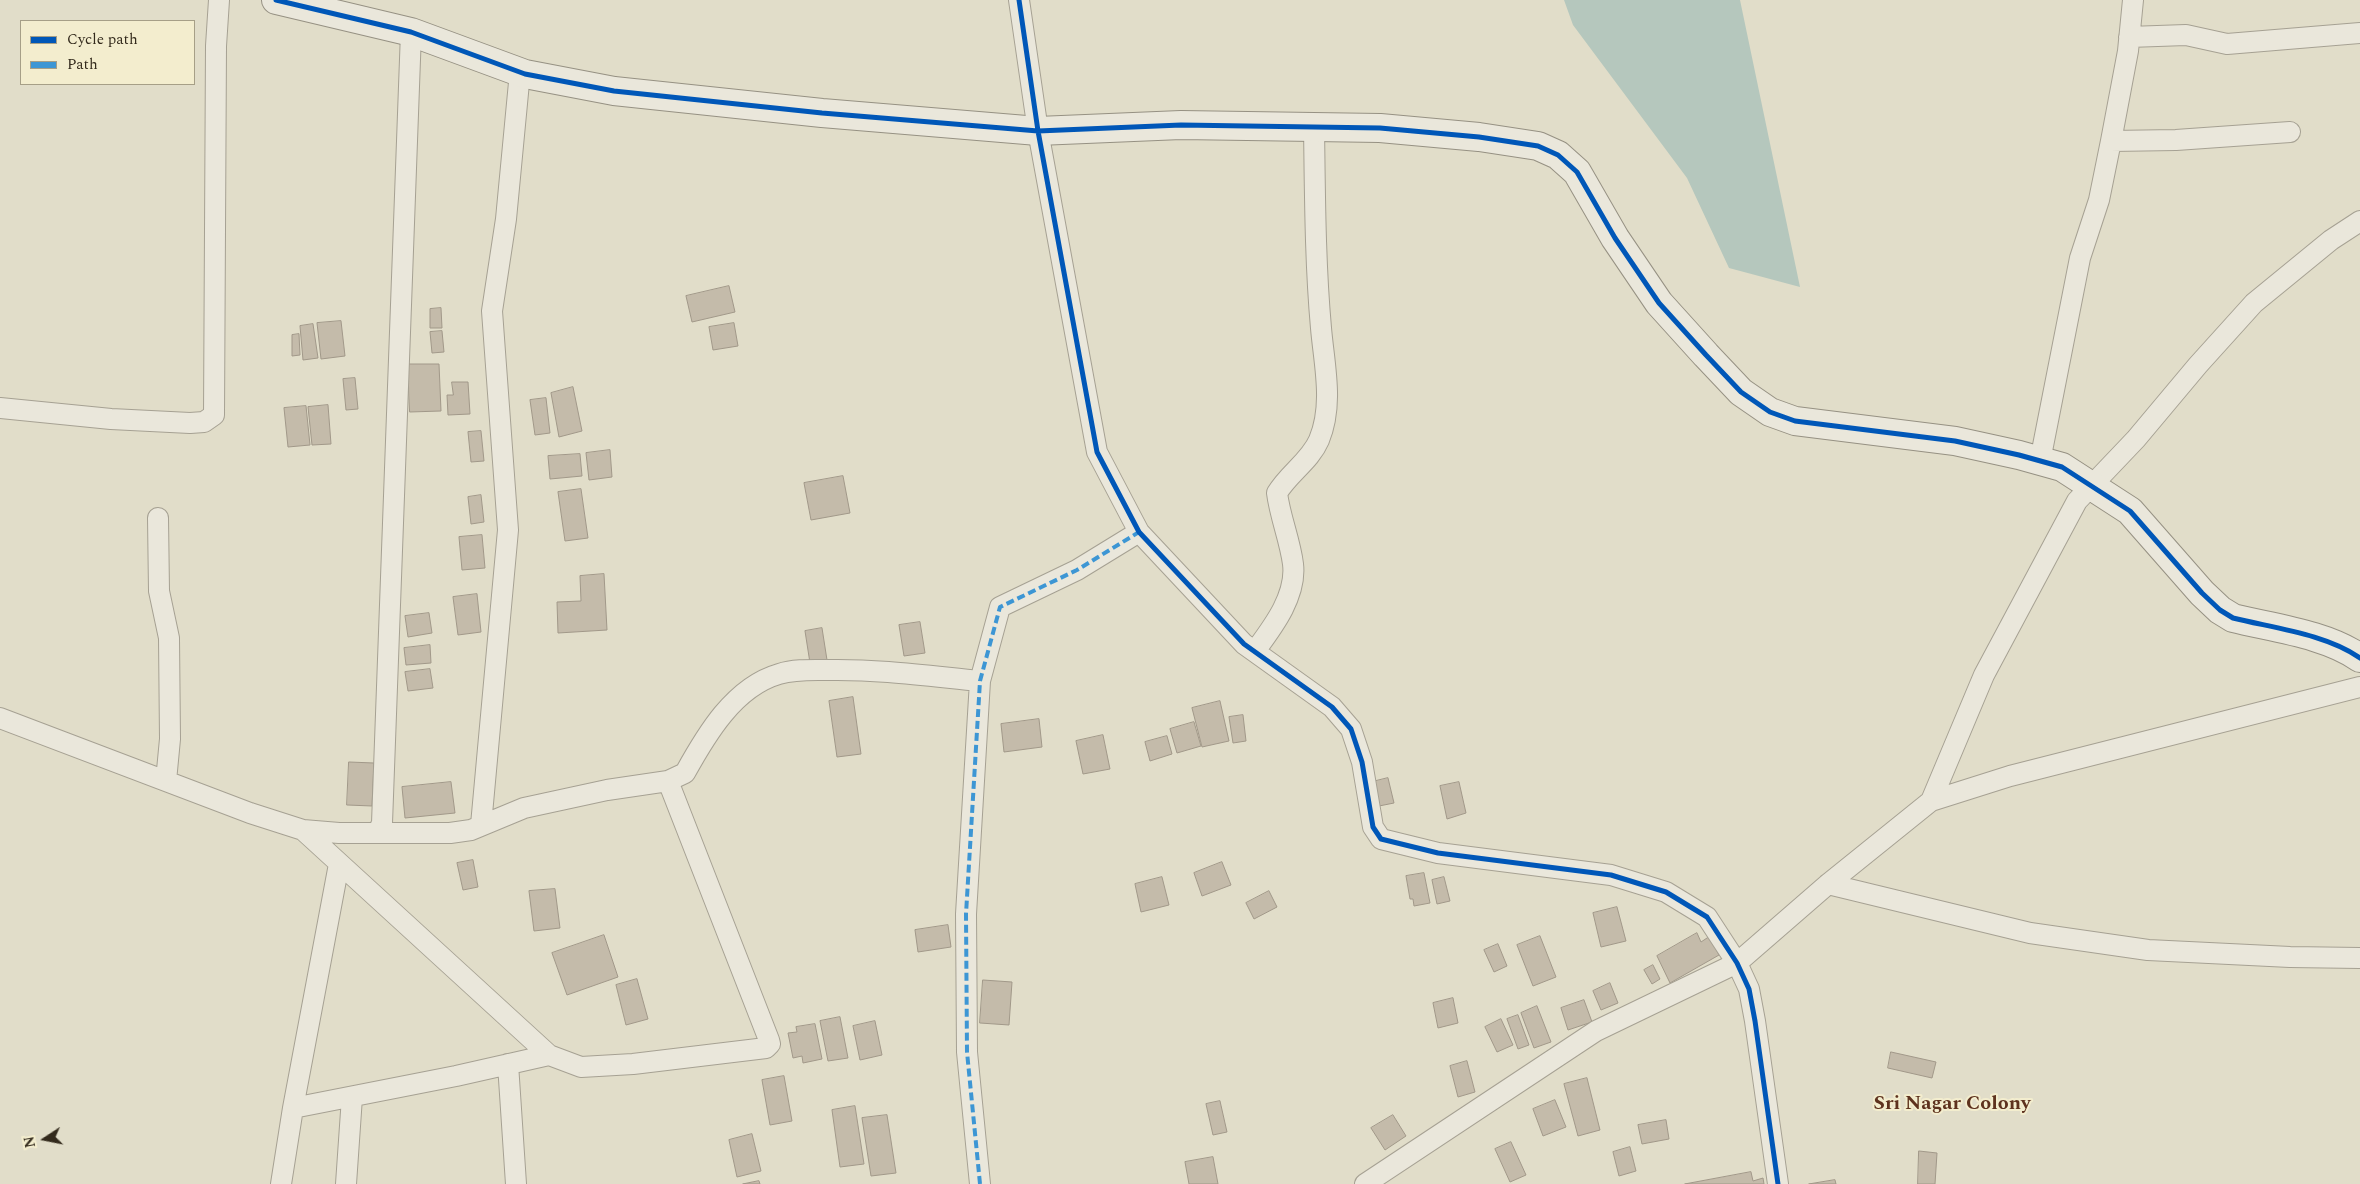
<!DOCTYPE html>
<style>
body{margin:0}
#map{position:relative;width:2360px;height:1184px;overflow:hidden;background:#e1ddc9;font-family:Spectral,serif}
canvas{display:block}
.legend{position:absolute;left:20px;top:20px;width:175px;height:65px;box-sizing:border-box;background:#f3edce;border:1px solid #a69f87;margin:0;padding:6px 9px;list-style:none;font-size:15px;color:#332a1c}
.legend li{display:flex;align-items:center;gap:10px;height:25px}
.legend b{width:25px;border:1px solid #a69f87}
.north{position:absolute;left:20px;top:1114px;width:50px;height:50px;-webkit-text-stroke:4px #f3edce;paint-order:stroke;rotate:259deg;font-size:14px;font-weight:700;line-height:20px;text-align:center;color:#332a1c}
.north::after{content:'';display:block;margin:auto;width:18px;height:22px;background:#332a1c;clip-path:polygon(50% 0,100% 100%,50% 72%,0 100%)}
</style>
<div id="map">
<canvas width="2360" height="1184"></canvas>
<ul class="legend">
<li><b style="height:6px;background:#0057b8"></b>Cycle path</li>
<li><b style="height:6px;background:#3d96d4"></b>Path</li>
</ul>
<div class="north">N</div>
</div>
<script>
const g = document.querySelector('canvas').getContext('2d');
g.lineJoin = 'round';
function fillPath(path, color) { g.fillStyle = color; g.fill(path, 'evenodd'); }
function stroke(path, color, width, dash) { g.strokeStyle = color; g.lineWidth = width; g.lineCap = dash ? 'butt' : 'round'; g.setLineDash(dash || []); g.stroke(path); }
function label(font, color, halo, rows, align = 'center') {
  g.font = font + ' Spectral,serif'; g.lineWidth = 4; g.setLineDash([]); g.textBaseline = 'middle'; g.strokeStyle = halo; g.fillStyle = color; for (const [text, x, y, turn = 0] of rows) {
    g.save(); g.translate(x, y); g.rotate((+turn || 0) * Math.PI / 180); g.textAlign = isNaN(turn) ? turn : align; if (halo) g.strokeText(text, 0, 0); g.fillText(text, 0, 0); g.restore();
  }
}
const water = new Path2D(`
 M 1564,0 L 1740,0 L 1800,287 L 1729,268 L 1687,178 L 1573,25 Z`);
const building = new Path2D(`
 M 729,286 L 735,312 L 692,322 L 686,296 Z
 M 441,308 L 442,328 L 430,328 L 430,309 Z
 M 341,321 L 345,356 L 321,359 L 317,323 Z
 M 734,323 L 738,346 L 713,350 L 709,327 Z
 M 313,324 L 318,358 L 303,360 L 300,326 Z
 M 442,331 L 444,352 L 432,353 L 430,332 Z
 M 299,334 L 300,355 L 292,356 L 292,335 Z
 M 408,364 L 439,364 L 441,411 L 410,412 Z
 M 355,378 L 358,409 L 346,410 L 343,379 Z
 M 452,382 L 468,382 L 470,414 L 448,415 L 447,395 L 453,395 Z
 M 573,387 L 582,431 L 559,437 L 551,393 Z
 M 546,398 L 550,433 L 535,435 L 530,400 Z
 M 328,405 L 331,444 L 312,445 L 308,407 Z
 M 306,406 L 310,445 L 288,447 L 284,408 Z
 M 481,431 L 484,461 L 471,462 L 468,432 Z
 M 610,450 L 612,477 L 589,480 L 586,453 Z
 M 580,454 L 582,476 L 550,479 L 548,456 Z
 M 843,476 L 850,513 L 811,520 L 804,483 Z
 M 581,489 L 588,538 L 565,541 L 558,492 Z
 M 481,495 L 484,522 L 471,524 L 468,497 Z
 M 482,535 L 485,568 L 462,570 L 459,537 Z
 M 604,574 L 607,630 L 558,633 L 557,602 L 581,601 L 580,576 Z
 M 477,594 L 481,632 L 458,635 L 453,597 Z
 M 429,613 L 432,633 L 408,637 L 405,616 Z
 M 920,622 L 925,653 L 904,656 L 899,625 Z
 M 822,628 L 827,660 L 810,663 L 805,631 Z
 M 430,645 L 431,663 L 406,665 L 404,648 Z
 M 430,669 L 433,688 L 408,691 L 405,672 Z
 M 853,697 L 861,754 L 837,757 L 829,701 Z
 M 1220,701 L 1229,741 L 1202,747 L 1192,708 Z
 M 1243,715 L 1246,741 L 1233,743 L 1229,717 Z
 M 1039,719 L 1042,747 L 1004,752 L 1001,724 Z
 M 1194,722 L 1201,746 L 1177,753 L 1170,729 Z
 M 1103,735 L 1110,769 L 1083,774 L 1076,741 Z
 M 1167,736 L 1172,754 L 1150,761 L 1145,742 Z
 M 349,762 L 374,763 L 372,806 L 347,805 Z
 M 1388,778 L 1394,803 L 1374,807 L 1368,783 Z
 M 451,782 L 455,813 L 405,818 L 402,787 Z
 M 1459,782 L 1466,813 L 1447,819 L 1440,786 Z
 M 473,860 L 478,887 L 463,890 L 457,863 Z
 M 1222,862 L 1231,885 L 1202,896 L 1194,873 Z
 M 1424,873 L 1430,903 L 1414,906 L 1413,899 L 1410,899 L 1406,876 Z
 M 1162,877 L 1169,905 L 1141,912 L 1135,884 Z
 M 1444,877 L 1450,901 L 1437,904 L 1432,880 Z
 M 555,889 L 560,928 L 534,931 L 529,891 Z
 M 1269,891 L 1277,907 L 1254,919 L 1246,903 Z
 M 1617,907 L 1626,941 L 1601,947 L 1593,913 Z
 M 948,925 L 951,947 L 918,952 L 915,930 Z
 M 1697,933 L 1701,942 L 1710,936 L 1719,955 L 1670,983 L 1657,956 Z
 M 604,935 L 618,977 L 567,995 L 552,953 Z
 M 1540,936 L 1556,977 L 1533,986 L 1517,945 Z
 M 1498,944 L 1507,966 L 1494,972 L 1484,950 Z
 M 1653,965 L 1660,979 L 1652,984 L 1644,970 Z
 M 637,979 L 648,1019 L 626,1025 L 616,985 Z
 M 983,980 L 1012,982 L 1009,1025 L 980,1023 Z
 M 1610,983 L 1618,1003 L 1601,1010 L 1593,991 Z
 M 1453,998 L 1458,1023 L 1438,1028 L 1433,1003 Z
 M 1584,1000 L 1592,1022 L 1568,1030 L 1561,1008 Z
 M 1537,1006 L 1551,1042 L 1534,1048 L 1521,1013 Z
 M 1518,1015 L 1529,1045 L 1518,1049 L 1507,1019 Z
 M 840,1017 L 848,1058 L 828,1061 L 820,1021 Z
 M 1501,1019 L 1513,1045 L 1497,1052 L 1485,1027 Z
 M 875,1021 L 882,1055 L 860,1060 L 853,1026 Z
 M 815,1024 L 822,1059 L 803,1063 L 802,1056 L 793,1058 L 788,1033 L 797,1032 L 796,1027 Z
 M 1891,1052 L 1936,1062 L 1932,1078 L 1888,1068 Z
 M 1467,1061 L 1475,1092 L 1458,1097 L 1450,1066 Z
 M 784,1076 L 792,1121 L 770,1125 L 762,1080 Z
 M 1587,1078 L 1600,1130 L 1578,1136 L 1564,1084 Z
 M 1555,1100 L 1566,1127 L 1543,1136 L 1533,1109 Z
 M 1220,1101 L 1227,1132 L 1213,1135 L 1206,1104 Z
 M 855,1106 L 864,1164 L 840,1167 L 832,1110 Z
 M 887,1115 L 896,1173 L 871,1176 L 862,1118 Z
 M 1393,1115 L 1406,1136 L 1385,1150 L 1371,1128 Z
 M 1666,1120 L 1669,1139 L 1642,1144 L 1638,1125 Z
 M 752,1134 L 761,1171 L 737,1177 L 729,1140 Z
 M 1511,1142 L 1526,1175 L 1510,1182 L 1495,1149 Z
 M 1630,1147 L 1636,1171 L 1619,1176 L 1613,1152 Z
 M 1919,1151 L 1937,1153 L 1935,1184 L 1918,1184 Z
 M 1213,1157 L 1218,1184 L 1189,1184 L 1185,1162 Z
 M 1751,1172 L 1753,1181 L 1763,1178 L 1764,1184 L 1685,1184 Z
 M 1835,1180 L 1836,1184 L 1809,1184 Z
 M 759,1181 L 760,1184 L 743,1184 Z`);
const street = new Path2D(`
 M 1019,0 L 1038,131 L 1097,452 L 1139,532 L 1244,644 L 1332,707 L 1351,729 L 1362,762 L 1373,827 L 1381,839 L 1438,853 L 1611,875 L 1666,892 L 1707,917 L 1737,963 L 1749,989 L 1755,1021 L 1778,1184
 M 2129,37 L 2186,35 L 2227,44 L 2360,33
 M 2111,141 L 2176,140 L 2290,132
 M 0,408 L 111,419 L 190,423 L 204,422 L 214,415 L 216,46 L 219,0
 M 2040,461 L 2080,258 L 2099,200 L 2111,141 L 2128,51 L 2133,0
 M 158,518 L 159,591 L 169,638 L 170,739 L 166,781
 M 1255,651 C 1272,628 1297,596 1293,564 C 1290,540 1280,517 1277,493 C 1289,473 1310,461 1319,440 C 1334,404 1324,364 1321,328 C 1315,261 1315,194 1314,127
 M 0,718 L 250,813 L 303,830 L 339,833 L 450,833 L 471,830 L 524,808 L 607,790 L 668,781 L 685,773 C 706,735 734,687 779,674 C 795,669 812,670 828,670 C 879,669 929,676 980,681
 M 1931,801 L 1984,675 L 2077,501 L 2136,439 L 2198,365 L 2254,303 L 2331,240 L 2360,221
 M 481,825 L 508,530 L 492,311 L 506,219 L 520,72
 M 303,830 L 549,1055
 M 378,832 L 382,823 L 411,32
 M 339,864 L 293,1108 L 456,1076 L 549,1055 L 581,1067 L 633,1064 L 766,1048 L 770,1044 L 769,1040 L 668,781
 M 1828,884 L 2030,933 L 2148,950 L 2290,957 L 2360,958
 M 508,1064 L 516,1184
 M 281,1184 L 293,1108
 M 346,1184 L 352,1097
 M 980,1184 L 967,1052 L 966,914 L 980,681 L 1000,607 L 1077,570 L 1139,532
 M 1365,1184 L 1596,1031 L 1737,963 L 1828,884 L 1931,801 L 2010,776 L 2360,687`);
const secondary = new Path2D(`
 M 276,0 L 411,32 L 525,74 L 614,91 L 822,113 L 1038,131 L 1181,125 L 1380,128 L 1479,137 L 1538,146 L 1558,155 L 1577,172 L 1615,238 L 1659,303 L 1706,355 L 1741,392 L 1770,412 L 1795,421 L 1955,441 L 2019,455 L 2062,467 L 2130,511 L 2202,593 L 2220,610 L 2233,618 C 2273,628 2326,634 2360,658`);
const quiet = new Path2D(`
 M 980,1184 L 967,1052 L 966,914 L 980,681 L 1000,607 L 1077,570 L 1139,532 L 1138,529`);
const cycleway = new Path2D(`
 M 276,0 L 411,32 L 525,74 L 614,91 L 822,113 L 1038,131 L 1181,125 L 1380,128 L 1479,137 L 1538,146 L 1558,155 L 1577,172 L 1615,238 L 1659,303 L 1706,355 L 1741,392 L 1770,412 L 1795,421 L 1955,441 L 2019,455 L 2062,467 L 2130,511 L 2202,593 L 2220,610 L 2233,618 C 2273,628 2326,634 2360,658
 M 1019,0 L 1038,131 L 1097,452 L 1139,532 L 1244,644 L 1332,707 L 1351,729 L 1362,762 L 1373,827 L 1381,839 L 1438,853 L 1611,875 L 1666,892 L 1707,917 L 1737,963 L 1749,989 L 1755,1021 L 1778,1184`);
const neighbourhoodNames = [
 ["Sri Nagar Colony",1952,1105]
];
fillPath(water, '#b5c7bd');
fillPath(building, '#c4bbaa');
stroke(building, '#a19889', 1);
stroke(street, '#a6a193', 22);
stroke(secondary, '#969183', 30);
stroke(street, '#eae7db', 20);
stroke(secondary, '#eae7db', 28);
stroke(quiet, '#3d96d4', 4, [8, 4]);
stroke(cycleway, '#0057b8', 5);
label('bold 20px', '#5e321e', '#f3edce', neighbourhoodNames);
</script>
